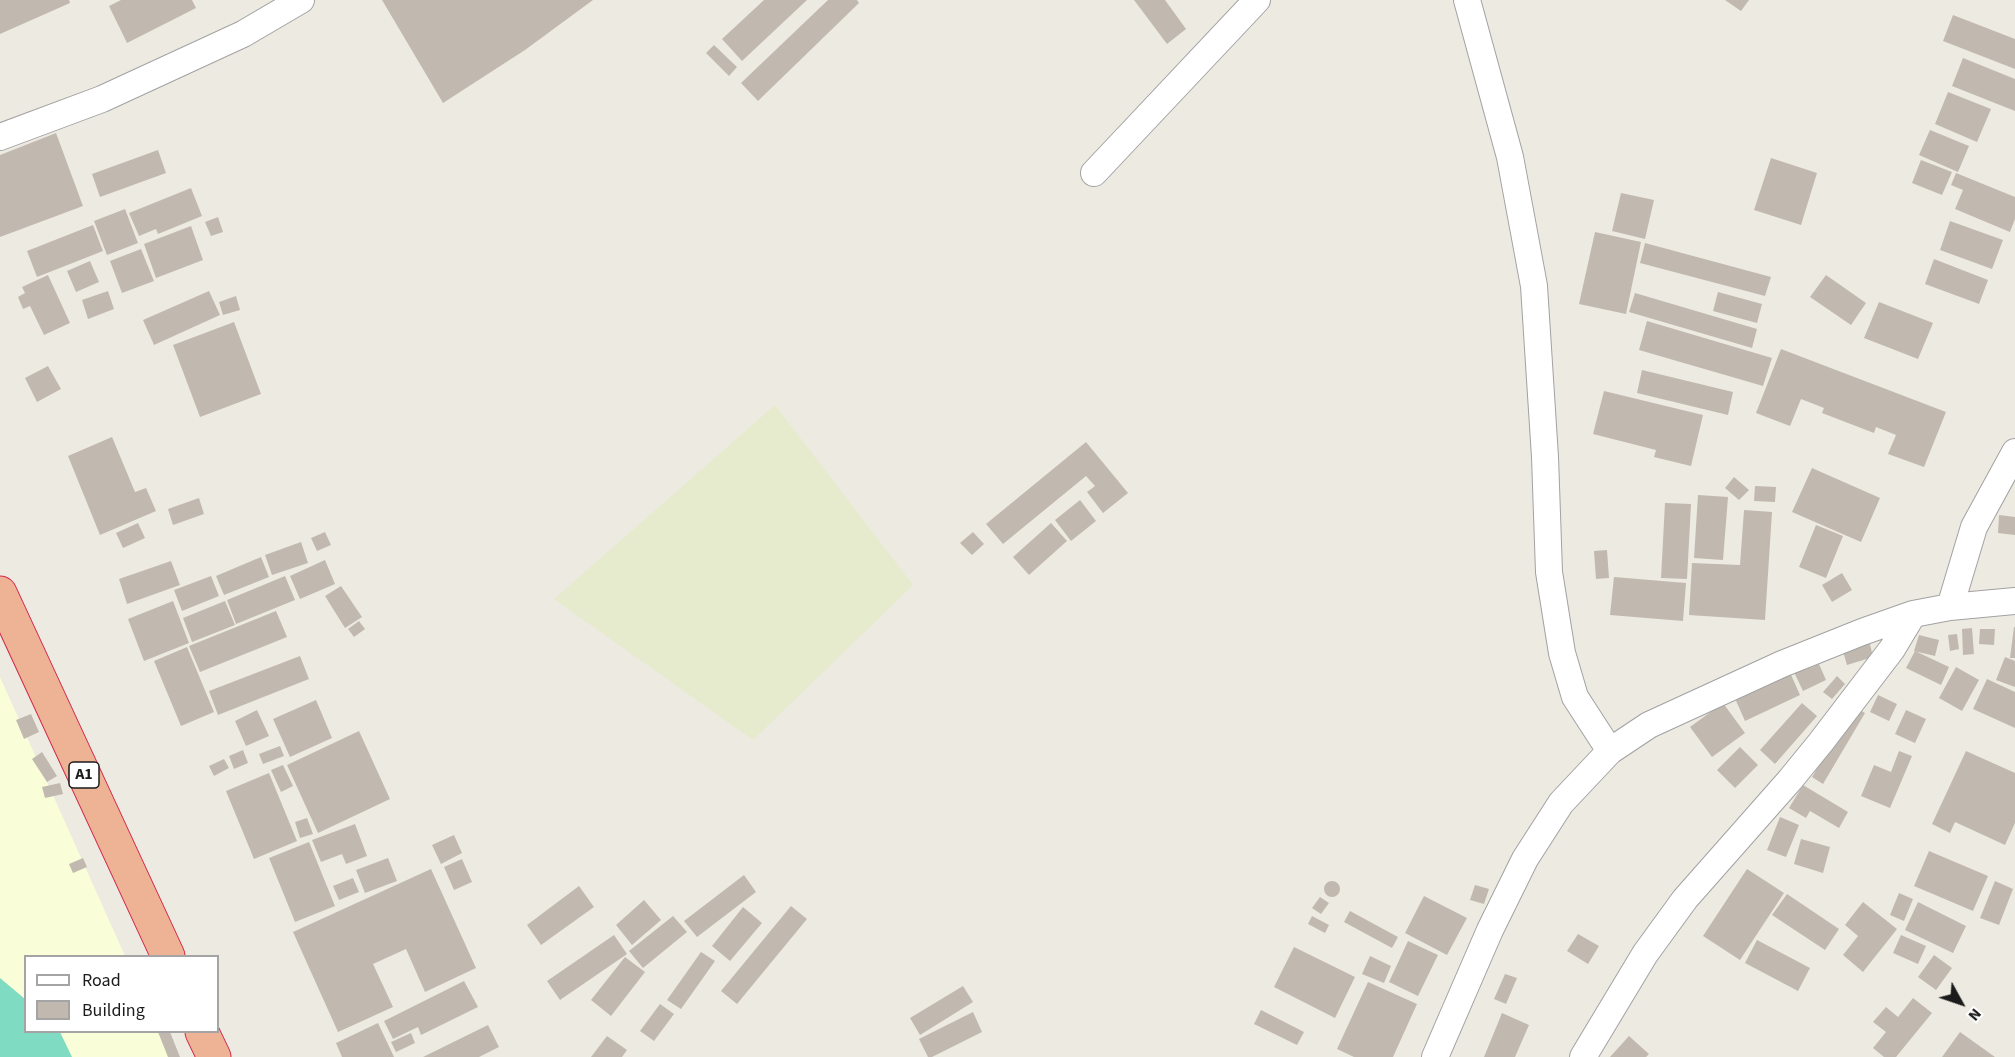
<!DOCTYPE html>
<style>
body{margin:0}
#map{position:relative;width:2015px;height:1057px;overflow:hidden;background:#edeae1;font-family:"Source Sans 3",sans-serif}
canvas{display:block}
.legend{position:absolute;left:24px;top:955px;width:195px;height:78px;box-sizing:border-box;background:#fff;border:2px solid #a4a4a4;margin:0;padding:8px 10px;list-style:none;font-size:18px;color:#1b1b1b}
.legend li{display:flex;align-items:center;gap:12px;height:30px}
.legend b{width:30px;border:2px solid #a4a4a4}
.north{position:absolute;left:1931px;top:973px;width:60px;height:60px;-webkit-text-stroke:4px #fff;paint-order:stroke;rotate:130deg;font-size:16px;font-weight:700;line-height:24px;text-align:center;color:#1b1b1b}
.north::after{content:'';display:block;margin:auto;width:21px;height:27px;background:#1b1b1b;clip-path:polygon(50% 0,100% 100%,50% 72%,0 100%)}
</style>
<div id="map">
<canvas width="2015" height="1057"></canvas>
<ul class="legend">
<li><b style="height:8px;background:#fff"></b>Road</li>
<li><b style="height:16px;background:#c1b9b0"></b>Building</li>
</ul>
<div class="north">N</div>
</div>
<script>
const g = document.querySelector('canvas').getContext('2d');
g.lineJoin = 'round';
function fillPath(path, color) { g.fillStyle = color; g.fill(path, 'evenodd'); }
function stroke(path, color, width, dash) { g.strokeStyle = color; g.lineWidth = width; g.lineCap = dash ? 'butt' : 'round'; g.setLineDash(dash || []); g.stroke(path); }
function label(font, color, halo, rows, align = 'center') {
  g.font = font + ' "Source Sans 3",sans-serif'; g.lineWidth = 4.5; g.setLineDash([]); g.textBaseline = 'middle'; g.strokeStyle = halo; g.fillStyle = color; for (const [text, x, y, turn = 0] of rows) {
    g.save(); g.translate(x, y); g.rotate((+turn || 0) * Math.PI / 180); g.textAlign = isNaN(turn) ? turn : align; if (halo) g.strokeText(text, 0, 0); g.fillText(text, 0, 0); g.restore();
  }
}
const education = new Path2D(`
 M 0,677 L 125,956 L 26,956 L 26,1032 L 159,1032 L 170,1057 L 0,1057 Z`);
const farmland = new Path2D(`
 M 775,405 L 913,585 L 753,740 L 554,599 Z`);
const pitch = new Path2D(`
 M 0,978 L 25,999 L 26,1032 L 60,1032 L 72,1057 L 0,1057 Z`);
const building = new Path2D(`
 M 0,0 L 69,0 L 70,3 L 0,34 Z
 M 121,0 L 192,0 L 196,8 L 127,43 L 109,6 Z
 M 382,0 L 593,0 L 525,50 L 443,103 Z
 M 764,0 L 807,0 L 742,61 L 722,39 Z
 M 828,0 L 857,0 L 859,3 L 758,101 L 741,83 Z
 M 1134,0 L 1165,0 L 1186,29 L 1167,44 Z
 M 1725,0 L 1749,0 L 1741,11 Z
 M 1953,15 L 2015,39 L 2015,69 L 1943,41 Z
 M 714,45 L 737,67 L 729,76 L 706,53 Z
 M 1963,58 L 2015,79 L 2015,111 L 1952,86 Z
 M 1948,92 L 1991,109 L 1977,142 L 1935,124 Z
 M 1930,130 L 1969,146 L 1958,172 L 1919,155 Z
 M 56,133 L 83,206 L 0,237 L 0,155 Z
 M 158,150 L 166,173 L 100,197 L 92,174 Z
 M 1771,158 L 1817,173 L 1801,225 L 1754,210 Z
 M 1921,160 L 1952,172 L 1942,195 L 1912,183 Z
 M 1956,173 L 2015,197 L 2015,219 L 2010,232 L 1955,209 L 1963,190 L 1951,185 Z
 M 191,188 L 202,216 L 158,234 L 156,229 L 139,236 L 129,213 Z
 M 1621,193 L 1654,200 L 1645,239 L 1612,231 Z
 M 125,209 L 138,243 L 107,255 L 94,221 Z
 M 218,217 L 223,232 L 211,236 L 205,222 Z
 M 1950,221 L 2003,240 L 1992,269 L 1940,250 Z
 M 93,225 L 103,251 L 37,277 L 27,251 Z
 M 191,226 L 203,260 L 156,278 L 144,244 Z
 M 1595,232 L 1641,242 L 1626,314 L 1579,304 Z
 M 1645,243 L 1771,277 L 1765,296 L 1640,263 Z
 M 141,249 L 154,281 L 122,293 L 110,261 Z
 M 1934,259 L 1988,280 L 1979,304 L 1925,284 Z
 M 90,261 L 99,282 L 76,292 L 67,271 Z
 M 48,275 L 70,323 L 44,335 L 30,306 L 23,309 L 18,297 L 25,293 L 22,287 Z
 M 1826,275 L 1866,303 L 1851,325 L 1810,297 Z
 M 108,291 L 114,309 L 88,319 L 82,300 Z
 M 209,291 L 220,315 L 154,345 L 143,320 Z
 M 1718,292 L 1762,304 L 1757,323 L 1713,311 Z
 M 1635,293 L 1757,329 L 1752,348 L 1629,312 Z
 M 236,296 L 240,310 L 223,315 L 219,302 Z
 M 1879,302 L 1933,323 L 1918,359 L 1864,338 Z
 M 1647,321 L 1772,358 L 1763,386 L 1639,350 Z
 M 234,322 L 261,394 L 200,417 L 173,345 Z
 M 1781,349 L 1946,412 L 1924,467 L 1888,454 L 1896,435 L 1876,427 L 1874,433 L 1822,413 L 1824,408 L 1801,399 L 1790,426 L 1756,413 Z
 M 48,366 L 61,389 L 37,402 L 25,378 Z
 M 1642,370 L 1733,392 L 1728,415 L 1637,393 Z
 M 1604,391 L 1703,415 L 1691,466 L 1654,457 L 1656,450 L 1593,434 Z
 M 112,437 L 135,492 L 146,488 L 156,511 L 100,535 L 68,456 Z
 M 1086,442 L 1128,493 L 1103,513 L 1087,492 L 1095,486 L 1086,476 L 1003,544 L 986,524 Z
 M 1812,468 L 1880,498 L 1861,542 L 1792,512 Z
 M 1734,477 L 1749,490 L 1739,500 L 1725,488 Z
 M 1755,486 L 1776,487 L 1775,502 L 1754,501 Z
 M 1698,495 L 1728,497 L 1723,560 L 1694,558 Z
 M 199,498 L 204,514 L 173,525 L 168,509 Z
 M 1080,500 L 1096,521 L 1071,541 L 1055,520 Z
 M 1665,503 L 1691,504 L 1687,579 L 1661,578 Z
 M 1744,510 L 1772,512 L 1765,620 L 1689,615 L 1692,563 L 1740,565 Z
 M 1999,515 L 2015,517 L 2015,535 L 1998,533 Z
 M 138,523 L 145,538 L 123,548 L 116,533 Z
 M 1051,523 L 1067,541 L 1029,575 L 1013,557 Z
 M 1816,525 L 1843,536 L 1826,578 L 1799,567 Z
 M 325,532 L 331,545 L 317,551 L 311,538 Z
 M 973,532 L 984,544 L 972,555 L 960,543 Z
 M 301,542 L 308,563 L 272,575 L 265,555 Z
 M 1607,550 L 1609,578 L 1596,579 L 1594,551 Z
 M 261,557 L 269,577 L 224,595 L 216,576 Z
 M 325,560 L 335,584 L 300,599 L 290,576 Z
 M 171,561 L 180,585 L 127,604 L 119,579 Z
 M 1842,573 L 1852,590 L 1832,602 L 1822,585 Z
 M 211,576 L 219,596 L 182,611 L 174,590 Z
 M 285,576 L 295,600 L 236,624 L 227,600 Z
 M 1614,577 L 1686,583 L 1683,621 L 1610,615 Z
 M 341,586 L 362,617 L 345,628 L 325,596 Z
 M 173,601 L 189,643 L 144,661 L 128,619 Z
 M 225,601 L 235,625 L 192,642 L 183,618 Z
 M 276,611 L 287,637 L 200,672 L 189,646 Z
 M 359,621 L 365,629 L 354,637 L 348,629 Z
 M 2014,627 L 2015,627 L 2015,658 L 2010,658 Z
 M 1972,628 L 1974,654 L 1963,655 L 1962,629 Z
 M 1980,629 L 1995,629 L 1994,645 L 1979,644 Z
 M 1957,634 L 1959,649 L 1950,651 L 1948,635 Z
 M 1919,635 L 1939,640 L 1935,656 L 1914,651 Z
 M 1869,640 L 1873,657 L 1847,665 L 1842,648 Z
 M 187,647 L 214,712 L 181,726 L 154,661 Z
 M 1915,651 L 1949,667 L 1941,685 L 1906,668 Z
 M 300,656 L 309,679 L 218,715 L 209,691 Z
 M 2005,657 L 2015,661 L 2015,687 L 1996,680 Z
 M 1806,661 L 1810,668 L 1819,664 L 1826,680 L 1803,691 L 1792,668 Z
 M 1956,667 L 1979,680 L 1962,711 L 1939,698 Z
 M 1788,668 L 1800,695 L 1745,721 L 1733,694 Z
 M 1837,676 L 1845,684 L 1832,699 L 1823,692 Z
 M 1987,679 L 2015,692 L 2015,728 L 1973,709 Z
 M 1878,695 L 1897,704 L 1889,721 L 1870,712 Z
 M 316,700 L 332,738 L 290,757 L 273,719 Z
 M 1723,703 L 1745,733 L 1712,757 L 1690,727 Z
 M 1802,703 L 1817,716 L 1775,764 L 1760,750 Z
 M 1854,707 L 1865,713 L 1823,784 L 1812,777 Z
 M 257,710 L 269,736 L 246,746 L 235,721 Z
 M 1906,710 L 1926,719 L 1915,743 L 1895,734 Z
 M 31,714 L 39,732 L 24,739 L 16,720 Z
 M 359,731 L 390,799 L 318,833 L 287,765 Z
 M 280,746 L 284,756 L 263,764 L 259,754 Z
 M 1740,747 L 1758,765 L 1735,788 L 1717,770 Z
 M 243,750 L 248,763 L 234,769 L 229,756 Z
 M 1899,751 L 1912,756 L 1890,808 L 1861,796 L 1874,765 L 1891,772 Z
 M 1966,751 L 2015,773 L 2015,823 L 2005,845 L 1955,822 L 1950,833 L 1932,824 Z
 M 42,752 L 57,776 L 47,782 L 32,759 Z
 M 224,759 L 229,768 L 214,776 L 209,766 Z
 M 283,765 L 293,786 L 281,792 L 271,770 Z
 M 269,773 L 297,841 L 254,859 L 226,791 Z
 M 60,783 L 63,794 L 45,798 L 42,787 Z
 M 1803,785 L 1848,812 L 1839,828 L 1810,811 L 1806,818 L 1789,808 Z
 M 1780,817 L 1799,825 L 1786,857 L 1767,850 Z
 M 307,818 L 313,834 L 300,838 L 295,822 Z
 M 355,824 L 367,856 L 346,864 L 342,854 L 321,862 L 312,840 Z
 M 454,835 L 462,853 L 441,864 L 432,845 Z
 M 1801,839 L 1830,847 L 1823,873 L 1794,864 Z
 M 309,842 L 335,906 L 295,922 L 269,858 Z
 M 1929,851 L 1988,876 L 1973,911 L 1914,886 Z
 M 83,858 L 87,867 L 73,873 L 69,864 Z
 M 388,858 L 397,881 L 365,893 L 356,870 Z
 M 462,859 L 472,882 L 454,890 L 444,867 Z
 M 431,869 L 476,968 L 425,992 L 406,949 L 373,964 L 393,1007 L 338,1032 L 293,932 Z
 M 1747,869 L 1784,893 L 1740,960 L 1703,936 Z
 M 744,875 L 756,892 L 697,937 L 684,921 Z
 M 353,878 L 359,892 L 339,900 L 333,886 Z
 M1324 889a8 8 0 1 1 16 0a8 8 0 1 1-16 0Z
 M 1995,881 L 2013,889 L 1999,925 L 1980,918 Z
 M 1475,885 L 1489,889 L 1484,904 L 1470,900 Z
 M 579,886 L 594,907 L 541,945 L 527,925 Z
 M 1899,893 L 1913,899 L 1904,921 L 1890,915 Z
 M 1787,894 L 1839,929 L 1825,950 L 1772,915 Z
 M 1424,896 L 1467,918 L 1447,955 L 1405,933 Z
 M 1320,897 L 1329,903 L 1321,914 L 1312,908 Z
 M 644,900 L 661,920 L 632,945 L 616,925 Z
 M 1863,902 L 1897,929 L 1863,972 L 1843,955 L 1858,936 L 1845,925 Z
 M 1918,902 L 1966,926 L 1953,953 L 1905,930 Z
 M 791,906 L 807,919 L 737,1004 L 721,991 Z
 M 743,907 L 762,923 L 730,961 L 712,946 Z
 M 1350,911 L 1398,937 L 1392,948 L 1344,922 Z
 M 673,916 L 687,932 L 643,968 L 629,951 Z
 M 1312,916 L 1329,925 L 1325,933 L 1308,924 Z
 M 1578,934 L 1599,946 L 1588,964 L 1567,951 Z
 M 614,935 L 627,954 L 560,1000 L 547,981 Z
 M 1901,935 L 1926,946 L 1918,964 L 1893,953 Z
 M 1757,940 L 1810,968 L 1798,991 L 1745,963 Z
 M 1408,941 L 1438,955 L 1418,996 L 1389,982 Z
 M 1294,947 L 1355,977 L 1335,1018 L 1274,987 Z
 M 701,952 L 715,961 L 681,1009 L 667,1000 Z
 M 1934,955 L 1952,968 L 1936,990 L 1918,977 Z
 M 1370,956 L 1391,966 L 1384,983 L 1362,974 Z
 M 625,957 L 645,972 L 611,1016 L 591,1000 Z
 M 1505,974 L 1517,978 L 1506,1004 L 1494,999 Z
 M 464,981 L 478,1007 L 421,1035 L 418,1027 L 393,1039 L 384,1021 Z
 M 1368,982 L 1417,1004 L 1393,1057 L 1354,1057 L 1337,1049 Z
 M 963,986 L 973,1002 L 920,1035 L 910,1018 Z
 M 1913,998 L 1932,1013 L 1896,1057 L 1884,1057 L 1873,1048 L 1886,1032 L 1873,1022 L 1886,1007 L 1898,1017 Z
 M 660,1004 L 674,1014 L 654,1041 L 640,1031 Z
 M 1261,1010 L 1304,1032 L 1297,1045 L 1254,1024 Z
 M 973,1012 L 982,1032 L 932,1057 L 928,1057 L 919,1039 Z
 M 1502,1013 L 1529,1025 L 1515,1057 L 1484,1057 Z
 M 378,1023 L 394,1057 L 342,1057 L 336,1043 Z
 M 488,1025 L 499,1047 L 479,1057 L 423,1057 Z
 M 158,1032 L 170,1032 L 180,1057 L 168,1057 Z
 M 1960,1032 L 1995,1057 L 1942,1057 Z
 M 411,1033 L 415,1043 L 396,1052 L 391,1042 Z
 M 607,1036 L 627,1050 L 622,1057 L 591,1057 Z
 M 1629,1036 L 1649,1054 L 1646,1057 L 1610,1057 Z`);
const minor = new Path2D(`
 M 1467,0 L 1510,157 L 1534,286 L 1545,457 L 1549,572 L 1562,653 L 1575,697 L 1610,751
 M 0,137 L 102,99 L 243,34 L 301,0
 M 1094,173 L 1257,0
 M 1950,607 L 1974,527 L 2015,452
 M 1435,1057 L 1490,930 L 1525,859 L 1561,803 L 1610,751 L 1649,725 L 1782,664 L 1862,632 L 1913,614 L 1950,607 L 2015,601
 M 1583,1057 L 1645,954 L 1685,899 L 1790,780 L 1821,742 L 1892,649 L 1913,614`);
const trunk = new Path2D(`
 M 0,593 L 168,956
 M 202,1032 L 214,1057`);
const shields = [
 [84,775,30]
];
const shieldNames = [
 ["A1",84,775]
];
fillPath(education, '#fafed8');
fillPath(farmland, '#e5ebcc');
fillPath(pitch, '#7fdbc2');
fillPath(building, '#c1b9b0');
stroke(minor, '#a2a2a2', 28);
stroke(trunk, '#d1284e', 35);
stroke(minor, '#fff', 26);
stroke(trunk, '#eeb294', 33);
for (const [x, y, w] of shields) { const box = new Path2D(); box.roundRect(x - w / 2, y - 13, w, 26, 4.5); g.fillStyle = '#fff'; g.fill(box); stroke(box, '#1b1b1b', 1.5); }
label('bold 16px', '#1b1b1b', null, shieldNames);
</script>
